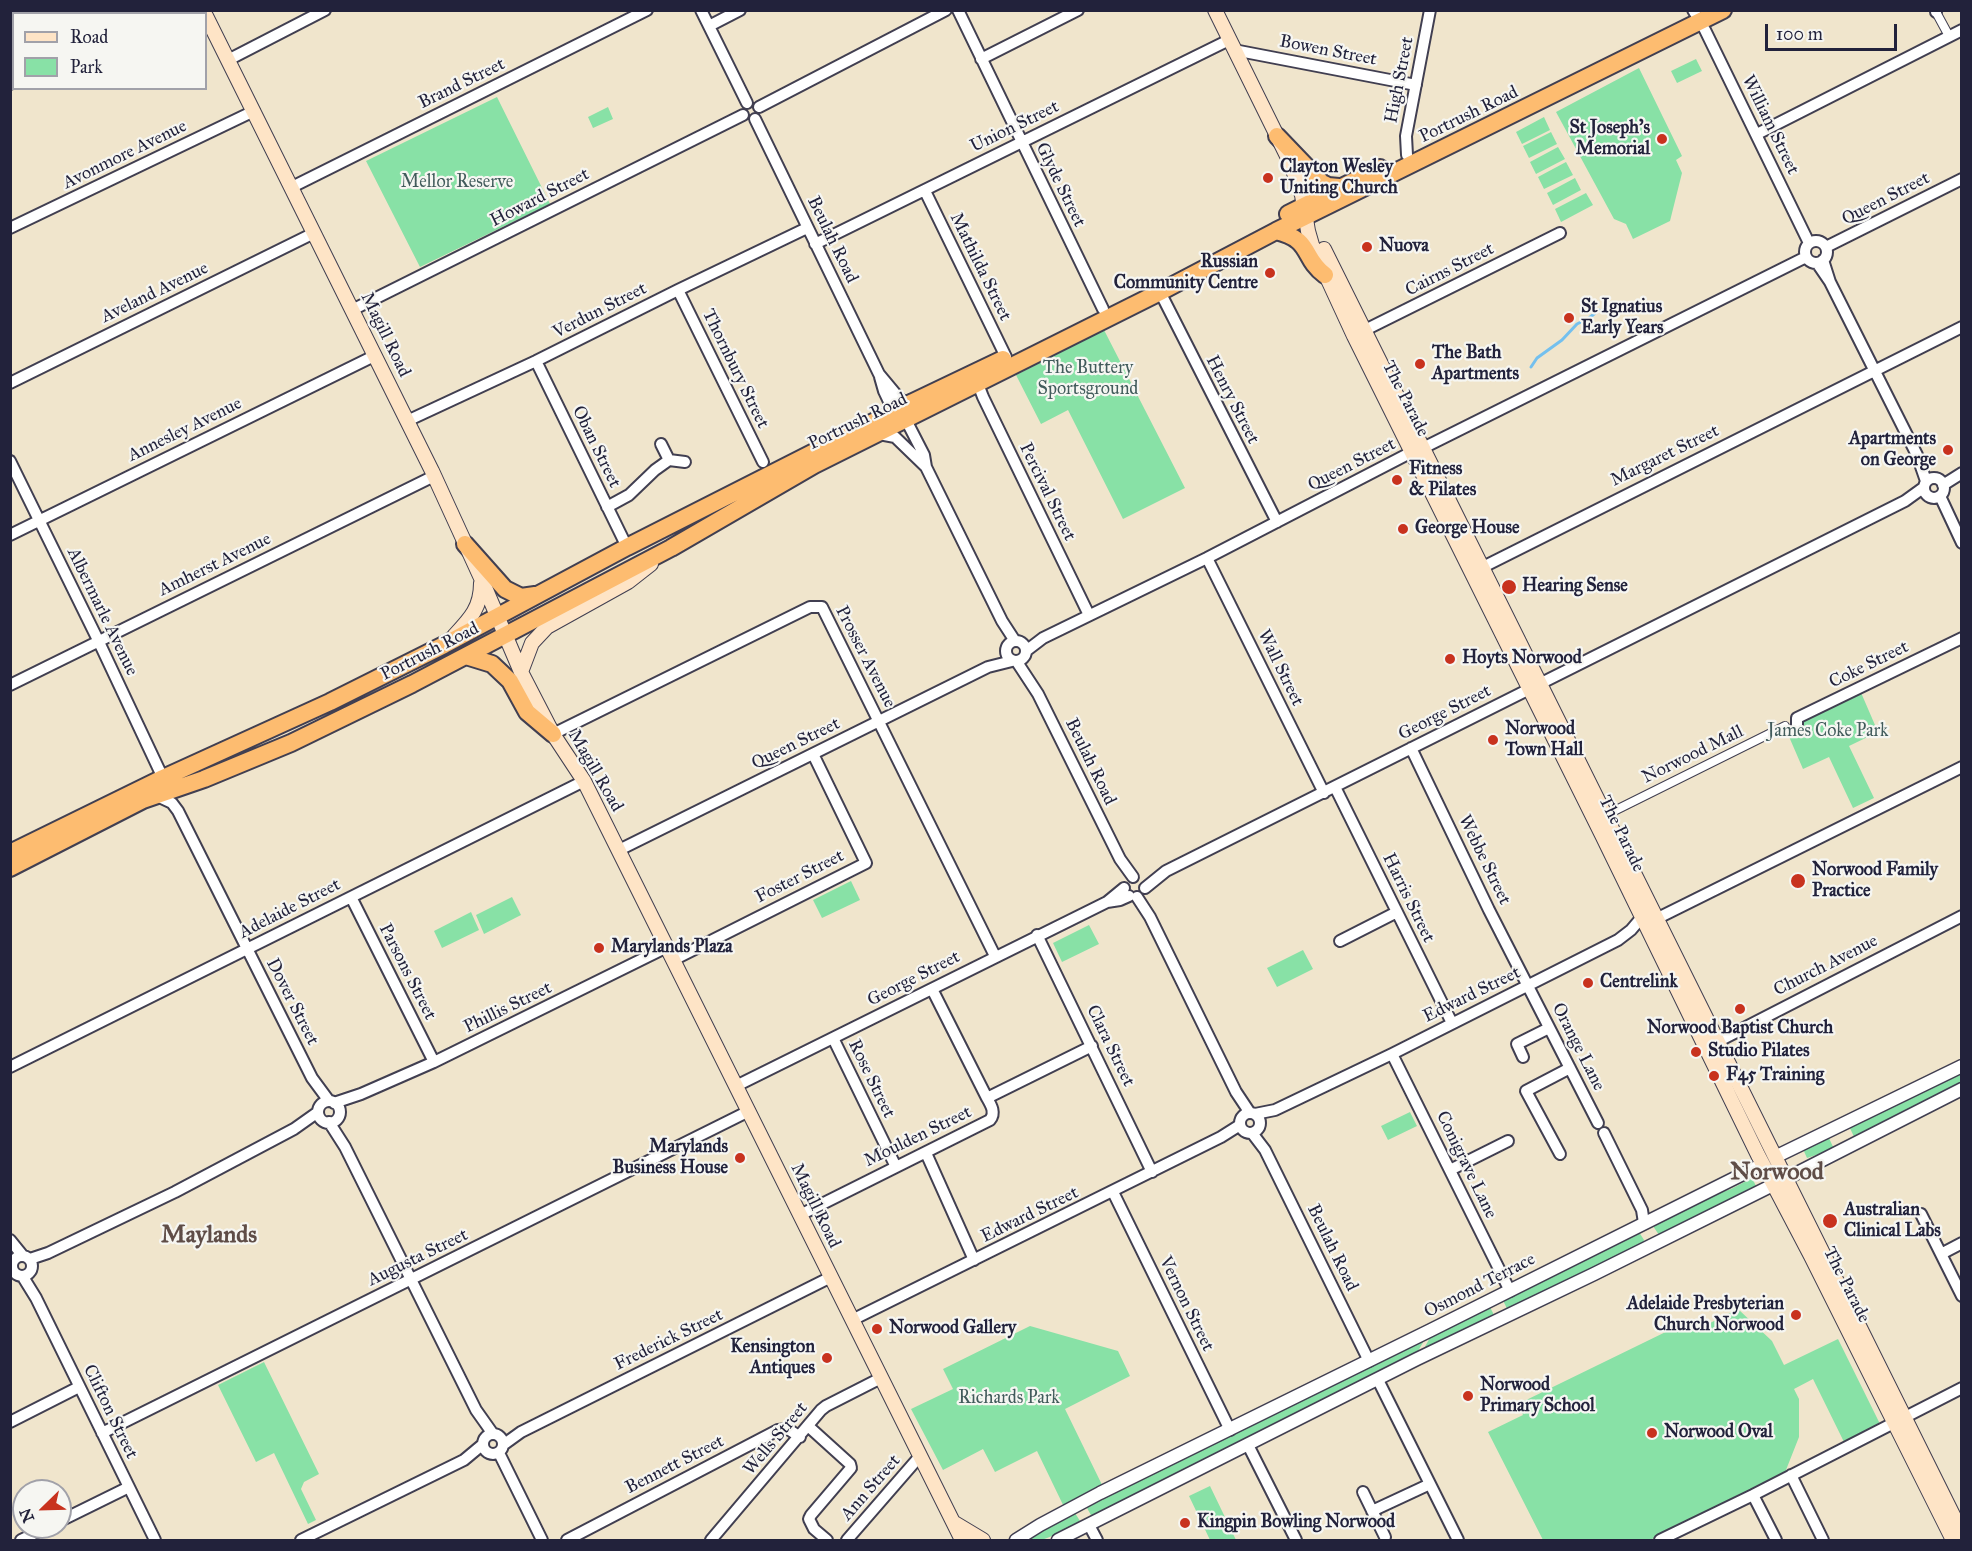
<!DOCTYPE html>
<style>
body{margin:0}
#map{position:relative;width:1972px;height:1551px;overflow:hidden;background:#f0e5cc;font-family:"IM FELL Great Primer",serif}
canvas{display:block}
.frame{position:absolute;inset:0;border:12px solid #22223b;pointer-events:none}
.legend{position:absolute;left:12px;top:12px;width:195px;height:78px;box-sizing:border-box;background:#f6f6f2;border:2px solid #a1a1a9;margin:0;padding:8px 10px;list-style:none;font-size:18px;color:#22223b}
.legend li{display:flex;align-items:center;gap:12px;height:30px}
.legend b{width:30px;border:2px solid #a1a1a9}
.north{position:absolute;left:12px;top:1479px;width:60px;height:60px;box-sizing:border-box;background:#f6f6f2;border:2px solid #a1a1a9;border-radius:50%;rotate:247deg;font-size:16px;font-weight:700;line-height:24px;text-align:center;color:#22223b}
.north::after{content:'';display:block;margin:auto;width:21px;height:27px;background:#c8321e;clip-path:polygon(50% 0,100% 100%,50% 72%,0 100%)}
.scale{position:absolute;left:1765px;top:24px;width:132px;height:27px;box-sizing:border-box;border:3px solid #22223b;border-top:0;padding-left:8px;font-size:18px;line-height:21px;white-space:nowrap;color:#22223b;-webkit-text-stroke:4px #f6f6f2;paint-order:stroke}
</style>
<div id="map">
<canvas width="1972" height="1551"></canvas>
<div class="frame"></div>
<ul class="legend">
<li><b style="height:8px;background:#fee4c6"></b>Road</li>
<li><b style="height:16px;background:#88e1a6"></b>Park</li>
</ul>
<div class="north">N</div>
<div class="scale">100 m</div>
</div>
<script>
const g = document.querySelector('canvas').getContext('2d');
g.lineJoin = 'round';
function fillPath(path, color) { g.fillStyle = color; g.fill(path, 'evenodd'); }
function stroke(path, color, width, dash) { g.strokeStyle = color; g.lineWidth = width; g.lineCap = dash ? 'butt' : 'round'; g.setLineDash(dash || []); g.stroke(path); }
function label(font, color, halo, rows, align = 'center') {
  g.font = font + ' "IM FELL Great Primer",serif'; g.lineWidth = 4.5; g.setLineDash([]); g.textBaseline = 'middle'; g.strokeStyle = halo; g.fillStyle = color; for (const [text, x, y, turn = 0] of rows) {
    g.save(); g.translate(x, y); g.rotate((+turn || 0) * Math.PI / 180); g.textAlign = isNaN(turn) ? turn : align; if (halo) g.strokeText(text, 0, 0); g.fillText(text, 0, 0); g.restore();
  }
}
const green = new Path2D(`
 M 1696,59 L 1702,71 L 1677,83 L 1671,71 Z
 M 1639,68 L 1682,156 L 1676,160 L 1682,173 L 1670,221 L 1633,239 L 1626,224 L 1614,219 L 1556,112 Z
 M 497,97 L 550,204 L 420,267 L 366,161 Z
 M 608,107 L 613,119 L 593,128 L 588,117 Z
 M 1544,117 L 1550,130 L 1522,144 L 1516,132 Z
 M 1551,132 L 1557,144 L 1529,158 L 1523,146 Z
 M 1558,147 L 1565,159 L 1536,174 L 1530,162 Z
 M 1566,162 L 1573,175 L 1544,189 L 1538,177 Z
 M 1575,178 L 1581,190 L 1553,205 L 1547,193 Z
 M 1586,193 L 1593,205 L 1561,222 L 1555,209 Z
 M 1104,330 L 1185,488 L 1123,519 L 1068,410 L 1041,424 L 1016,375 Z
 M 1859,688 L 1878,732 L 1849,746 L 1874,798 L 1853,808 L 1829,757 L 1803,769 L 1787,732 L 1790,731 L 1793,734 L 1796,733 L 1805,719 Z
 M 851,881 L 860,900 L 822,918 L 813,900 Z
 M 512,897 L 521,915 L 484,934 L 476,915 Z
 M 471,912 L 479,930 L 442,948 L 434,931 Z
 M 1089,925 L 1099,944 L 1062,962 L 1053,943 Z
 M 1303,950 L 1313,969 L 1277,987 L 1267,968 Z
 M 1961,1070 L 1961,1086 L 1855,1139 L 1849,1126 Z
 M 1410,1112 L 1417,1126 L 1388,1140 L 1381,1126 Z
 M 1828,1136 L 1834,1149 L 1807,1158 L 1803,1149 Z
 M 1752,1178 L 1756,1186 L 1744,1194 L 1659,1235 L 1653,1226 L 1654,1224 L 1699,1200 L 1731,1189 Z
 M 1639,1232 L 1644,1240 L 1643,1244 L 1508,1311 L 1502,1298 Z
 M 1489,1305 L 1495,1317 L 1422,1352 L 1432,1334 Z
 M 1738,1309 L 1772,1341 L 1784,1365 L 1838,1339 L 1880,1424 L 1844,1442 L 1813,1379 L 1794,1389 L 1799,1399 L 1799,1437 L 1786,1470 L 1788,1474 L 1650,1540 L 1543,1540 L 1488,1432 L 1523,1415 L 1518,1404 L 1682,1324 L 1698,1329 Z
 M 1030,1326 L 1118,1351 L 1130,1376 L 1065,1409 L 1105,1491 L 1066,1511 L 1037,1451 L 995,1472 L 983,1449 L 943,1470 L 911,1409 L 953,1389 L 943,1369 Z
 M 1425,1339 L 1414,1358 L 1092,1517 L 1087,1508 L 1088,1505 Z
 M 264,1362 L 319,1474 L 304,1482 L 301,1489 L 316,1520 L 308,1524 L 274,1453 L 256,1462 L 218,1385 Z
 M 1210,1486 L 1236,1540 L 1210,1540 L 1189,1496 Z
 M 1075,1513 L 1080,1521 C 1076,1526 1046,1540 1039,1540 C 1034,1541 1029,1540 1024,1540 Z`);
const stream = new Path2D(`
 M 1531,367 L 1537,358 L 1562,340 L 1577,324 L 1589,318 L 1599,310`);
const pedestrian = new Path2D(`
 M 1936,12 L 1949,36
 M 1614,811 L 1785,726`);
const minor = new Path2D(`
 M 701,10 L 747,103
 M 958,10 L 1103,309
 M 1693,10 L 1705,30 L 1809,243
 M 1936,10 L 1936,12
 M 151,14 L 157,10
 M 709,26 L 740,10
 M 1234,50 L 1416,85
 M 981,59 L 1078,10
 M 228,60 L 325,10
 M 10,84 L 14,82
 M 759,107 L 946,10
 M 755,119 L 879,374 L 899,398 L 903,401 L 912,402
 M 1757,134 L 1962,30
 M 1407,155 L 1406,136 L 1430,10
 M 292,187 L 647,10
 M 925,191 L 1006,357
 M 10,228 L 254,111
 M1805 252a11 11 0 1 1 22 0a11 11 0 1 1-22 0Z
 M 815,244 L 1229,40
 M 1826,247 L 1962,179
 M 1817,263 L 1830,282 L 1823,260
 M 1830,282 L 1917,455 L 1926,481
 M 678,290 L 763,462
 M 1160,292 L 1277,522
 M 352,310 L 743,115
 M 1359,333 L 1560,233
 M 536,361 L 627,547
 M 880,377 L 884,391 L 894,412
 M 10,383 L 314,233
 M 978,384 L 983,397 L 1089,615
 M 906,420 L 924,455 L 926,467 L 1002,621 L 1015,641
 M 407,421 L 536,361 L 678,290 L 807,228
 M 879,434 L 895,437 L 926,467
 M 661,444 L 669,460
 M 669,460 L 685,462
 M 10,461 L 98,640 L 163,778
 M1924 488a10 10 0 1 1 20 0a10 10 0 1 1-20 0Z
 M 1943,485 L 1962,473
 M 1940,496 L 1962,543
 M 607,507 L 629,495 L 655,470 L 669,460
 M 10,535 L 374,356
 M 1207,558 L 1324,793
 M 1477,570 L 1962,327
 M1006 651a10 10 0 1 1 20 0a10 10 0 1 1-20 0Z
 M 1026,651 L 1043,638 L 1207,558 L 1406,455 L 1427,446 L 1806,257
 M 1017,662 L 1038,694 L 1120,859 L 1133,877
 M 10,685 L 434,476
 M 1797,726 L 1797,718 L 1962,638
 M 553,734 L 810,607 L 822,607 L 995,956
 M 1411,748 L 1489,910 L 1598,1123
 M 1335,787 L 1452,1023
 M 157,796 L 172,803 L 178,811 L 312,1078 L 329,1101
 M 619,850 L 988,667 L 1012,661
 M 1145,888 L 1166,871 L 1905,501 L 1923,488
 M 351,897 L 434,1062
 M 1137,897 L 1150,917 L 1236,1092 L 1250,1113
 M 1107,902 L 1120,900 L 1129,896
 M 1656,919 L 1962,767
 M 1037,935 L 1152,1172
 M 1340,941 L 1397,912
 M 673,960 L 866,863 L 813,754
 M 932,989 L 987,1098
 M 833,1038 L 896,1167
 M 1711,1045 L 1962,916
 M 1392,1054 L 1510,1291
 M 1523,1057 L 1517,1044 L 1549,1028
 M 10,1067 L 584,781
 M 736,1086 L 1107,902 L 1124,888
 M318 1112a11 11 0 1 1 22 0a11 11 0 1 1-22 0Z
 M 334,1103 L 361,1094 L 434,1062 L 667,947
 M1240 1123a10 10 0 1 1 20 0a10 10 0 1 1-20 0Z
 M 1255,1114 L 1275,1110 L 1392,1054 L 1618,940 L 1631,930 L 1642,917
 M 329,1122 L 345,1147 L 476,1410 L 493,1434
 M 1252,1133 L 1265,1150 L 1369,1361
 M 1604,1133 L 1642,1210 L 1644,1223
 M 926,1153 L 974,1260
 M 1560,1154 L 1526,1091 L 1570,1068
 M 1450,1170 L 1508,1141
 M 1113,1192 L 1230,1430
 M 1921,1214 L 1962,1296
 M 800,1215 L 990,1120 C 996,1113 991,1105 987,1098 L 1092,1046
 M 10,1240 L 23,1256
 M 1941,1254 L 1962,1243
 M12 1266a10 10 0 1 1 20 0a10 10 0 1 1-20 0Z
 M 30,1259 L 48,1253 L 175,1192 L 294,1129 L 318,1112
 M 23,1277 L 36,1298 L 155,1540
 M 852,1320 L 1221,1137 L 1240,1125
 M 1378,1380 L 1458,1540
 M 10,1422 L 79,1387
 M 808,1426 L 850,1464 L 851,1468 L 811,1515 L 809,1519 L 814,1529 L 827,1540
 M 102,1433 L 749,1111
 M483 1444a10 10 0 1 1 20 0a10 10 0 1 1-20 0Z
 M 503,1445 L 521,1432 L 831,1277
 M 1248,1445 L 1296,1540
 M 499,1453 L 542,1540
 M 1791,1475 L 1823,1540
 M 1363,1492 L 1385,1537
 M 1753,1495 L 1776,1540
 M 1372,1511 L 1430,1484
 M 60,1521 L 129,1487
 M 1089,1525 L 1097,1540
 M 21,1540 L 48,1527
 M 301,1540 L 464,1460 L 482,1445
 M 567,1540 L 778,1430 L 788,1429 L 800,1437
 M 711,1540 L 821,1410 L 826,1406 L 881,1378
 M 847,1540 L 920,1456
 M 1660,1540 L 1753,1495 L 1962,1388`);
const tertiary = new Path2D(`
 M 1775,1157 L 1962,1066
 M 1016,1540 L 1040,1525 L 1100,1493 L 1431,1330 L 1763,1164
 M 1058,1540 L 1417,1359 L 1594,1274 L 1799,1172 L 1962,1089`);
const secondary = new Path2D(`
 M 1215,10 L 1290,162 L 1302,195 L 1308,231 L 1312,245 L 1354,336 L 1602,835 L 1758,1155 L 1811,1256 L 1953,1540
 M 206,16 L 432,471 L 481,578 L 521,672 L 553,734 L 584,781 L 962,1540
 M 1301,167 L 1309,187 L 1315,211
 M 1324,249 L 1962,1533
 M 454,636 C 470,619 481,608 481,583
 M 521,672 L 532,643 L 547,627 L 628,582 L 651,564
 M 953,1522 L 983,1540`);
const trunk = new Path2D(`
 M 1277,136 L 1322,183 L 1328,186 L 1339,187
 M 1288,214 L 1380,168
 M 1276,231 C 1313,240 1301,257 1325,275
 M 465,544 L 505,589 L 521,597 L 535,595
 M 466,656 L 492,664 L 510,681 L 527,712 L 553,734
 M 10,853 L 163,778 L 330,702 L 444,645 L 627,547 L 913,402 L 1003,359
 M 10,868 L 143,800 L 204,779 L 291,743 L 412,684 L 671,548 L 814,465 L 1160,292 L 1276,231 L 1723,10`);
const markers = [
 [1662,139,6,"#c8321e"],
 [1268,178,6,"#c8321e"],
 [1367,247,6,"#c8321e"],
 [1270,273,6,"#c8321e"],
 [1569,318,6,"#c8321e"],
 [1420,364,6,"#c8321e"],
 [1948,450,6,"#c8321e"],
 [1397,480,6,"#c8321e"],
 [1403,529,6,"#c8321e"],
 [1509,587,8,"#c8321e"],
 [1450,659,6,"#c8321e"],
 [1493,740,6,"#c8321e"],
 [1798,881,8,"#c8321e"],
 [599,948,6,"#c8321e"],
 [1588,983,6,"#c8321e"],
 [1740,1009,6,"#c8321e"],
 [1696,1052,6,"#c8321e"],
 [1714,1076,6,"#c8321e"],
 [740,1158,6,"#c8321e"],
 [1830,1221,8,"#c8321e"],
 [1796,1315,6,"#c8321e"],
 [877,1329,6,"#c8321e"],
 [827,1358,6,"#c8321e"],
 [1468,1396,6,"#c8321e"],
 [1652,1433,6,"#c8321e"],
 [1185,1523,6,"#c8321e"]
];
const streetNames = [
 ["Bowen Street",1328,51,11],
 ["High Street",1400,80,-79],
 ["Brand Street",462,84,-26],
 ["Portrush Road",1469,115,-26],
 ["William Street",1770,125,64],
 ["Union Street",1015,127,-26],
 ["Avonmore Avenue",125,155,-26],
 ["Glyde Street",1060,185,64],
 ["Howard Street",540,198,-27],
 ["Queen Street",1886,199,-27],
 ["Beulah Road",832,240,64],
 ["Mathilda Street",980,267,64],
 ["Cairns Street",1450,270,-27],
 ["Aveland Avenue",155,293,-26],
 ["Verdun Street",600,311,-27],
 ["Magill Road",385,335,64],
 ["Thornbury Street",735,369,64],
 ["The Parade",1405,399,63],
 ["Henry Street",1232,400,63],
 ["Portrush Road",858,422,-26],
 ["Annesley Avenue",185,430,-26],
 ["Oban Street",596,447,64],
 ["Margaret Street",1665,456,-26],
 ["Queen Street",1352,465,-27],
 ["Percival Street",1047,492,64],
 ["Amherst Avenue",215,565,-26],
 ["Albermarle Avenue",102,612,64],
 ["Portrush Road",430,652,-27],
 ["Prosser Avenue",865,657,63],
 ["Coke Street",1869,665,-26],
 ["Wall Street",1280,668,64],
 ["George Street",1445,713,-27],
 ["Queen Street",796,744,-26],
 ["Norwood Mall",1693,755,-26],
 ["Beulah Road",1090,762,64],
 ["Magill Road",595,771,60],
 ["The Parade",1621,834,64],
 ["Webbe Street",1484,860,64],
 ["Foster Street",800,877,-27],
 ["Harris Street",1408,898,64],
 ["Adelaide Street",290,909,-27],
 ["Church Avenue",1826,966,-27],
 ["Parsons Street",407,972,63],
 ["George Street",914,979,-27],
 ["Edward Street",1472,995,-26],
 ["Dover Street",292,1002,63],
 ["Phillis Street",508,1008,-26],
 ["Clara Street",1110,1046,64],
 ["Orange Lane",1578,1047,63],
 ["Rose Street",871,1079,64],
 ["Moulden Street",918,1137,-26],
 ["Conigrave Lane",1466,1165,64],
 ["Magill Road",815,1206,64],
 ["Edward Street",1030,1215,-26],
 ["Beulah Road",1332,1248,64],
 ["Augusta Street",418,1258,-26],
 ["The Parade",1846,1285,63],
 ["Osmond Terrace",1480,1286,-27],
 ["Vernon Street",1186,1304,64],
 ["Frederick Street",669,1340,-26],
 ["Clifton Street",110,1412,64],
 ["Wells Street",776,1439,-50],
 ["Bennett Street",675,1465,-27],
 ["Ann Street",871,1488,-49]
];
const poiNames = [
 ["St Joseph's",1650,129,"right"],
 ["Memorial",1650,150,"right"],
 ["Clayton Wesley",1280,168],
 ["Uniting Church",1280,189],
 ["Nuova",1379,247],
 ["Russian",1258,263,"right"],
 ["Community Centre",1258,284,"right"],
 ["St Ignatius",1581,308],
 ["Early Years",1581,329],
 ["The Bath",1432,354],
 ["Apartments",1432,375],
 ["Apartments",1936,440,"right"],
 ["on George",1936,461,"right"],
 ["Fitness",1409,470],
 ["& Pilates",1409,491],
 ["George House",1415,529],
 ["Hearing Sense",1522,587],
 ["Hoyts Norwood",1462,659],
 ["Norwood",1505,730],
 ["Town Hall",1505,751],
 ["Norwood Family",1812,871],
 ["Practice",1812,892],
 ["Marylands Plaza",611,948],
 ["Centrelink",1600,983],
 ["Norwood Baptist Church",1740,1029,"center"],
 ["Studio Pilates",1708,1052],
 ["F45 Training",1726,1076],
 ["Marylands",728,1148,"right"],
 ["Business House",728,1169,"right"],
 ["Australian",1844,1211],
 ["Clinical Labs",1844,1232],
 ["Adelaide Presbyterian",1784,1305,"right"],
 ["Church Norwood",1784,1326,"right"],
 ["Norwood Gallery",889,1329],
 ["Kensington",815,1348,"right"],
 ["Antiques",815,1369,"right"],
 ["Norwood",1480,1386],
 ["Primary School",1480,1407],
 ["Norwood Oval",1664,1433],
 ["Kingpin Bowling Norwood",1197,1523]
];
const parkNames = [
 ["Mellor Reserve",457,183],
 ["The Buttery",1088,369],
 ["Sportsground",1088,390],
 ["James Coke Park",1828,732],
 ["Richards Park",1009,1399]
];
const districtNames = [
 ["Norwood",1777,1173],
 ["Maylands",209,1236]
];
fillPath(green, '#88e1a6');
stroke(stream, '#74c0ee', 3);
stroke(pedestrian, '#413f51', 10);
stroke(minor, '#413f51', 14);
stroke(tertiary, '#413f51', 15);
stroke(secondary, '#413f51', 16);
stroke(trunk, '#413f51', 20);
stroke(pedestrian, '#fff', 8);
stroke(minor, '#fff', 10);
stroke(tertiary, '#fff', 12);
stroke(secondary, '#fee4c6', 14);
stroke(trunk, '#fdbc70', 16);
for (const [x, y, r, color] of markers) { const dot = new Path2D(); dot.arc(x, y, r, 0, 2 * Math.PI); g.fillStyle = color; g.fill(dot); stroke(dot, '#f6f6f2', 2); }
label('18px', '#22223b', '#f6f6f2', streetNames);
label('bold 18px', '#22223b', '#f6f6f2', poiNames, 'left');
label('18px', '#415b5b', '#f6f6f2', parkNames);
label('bold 24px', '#5f4d47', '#f6f6f2', districtNames);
</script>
